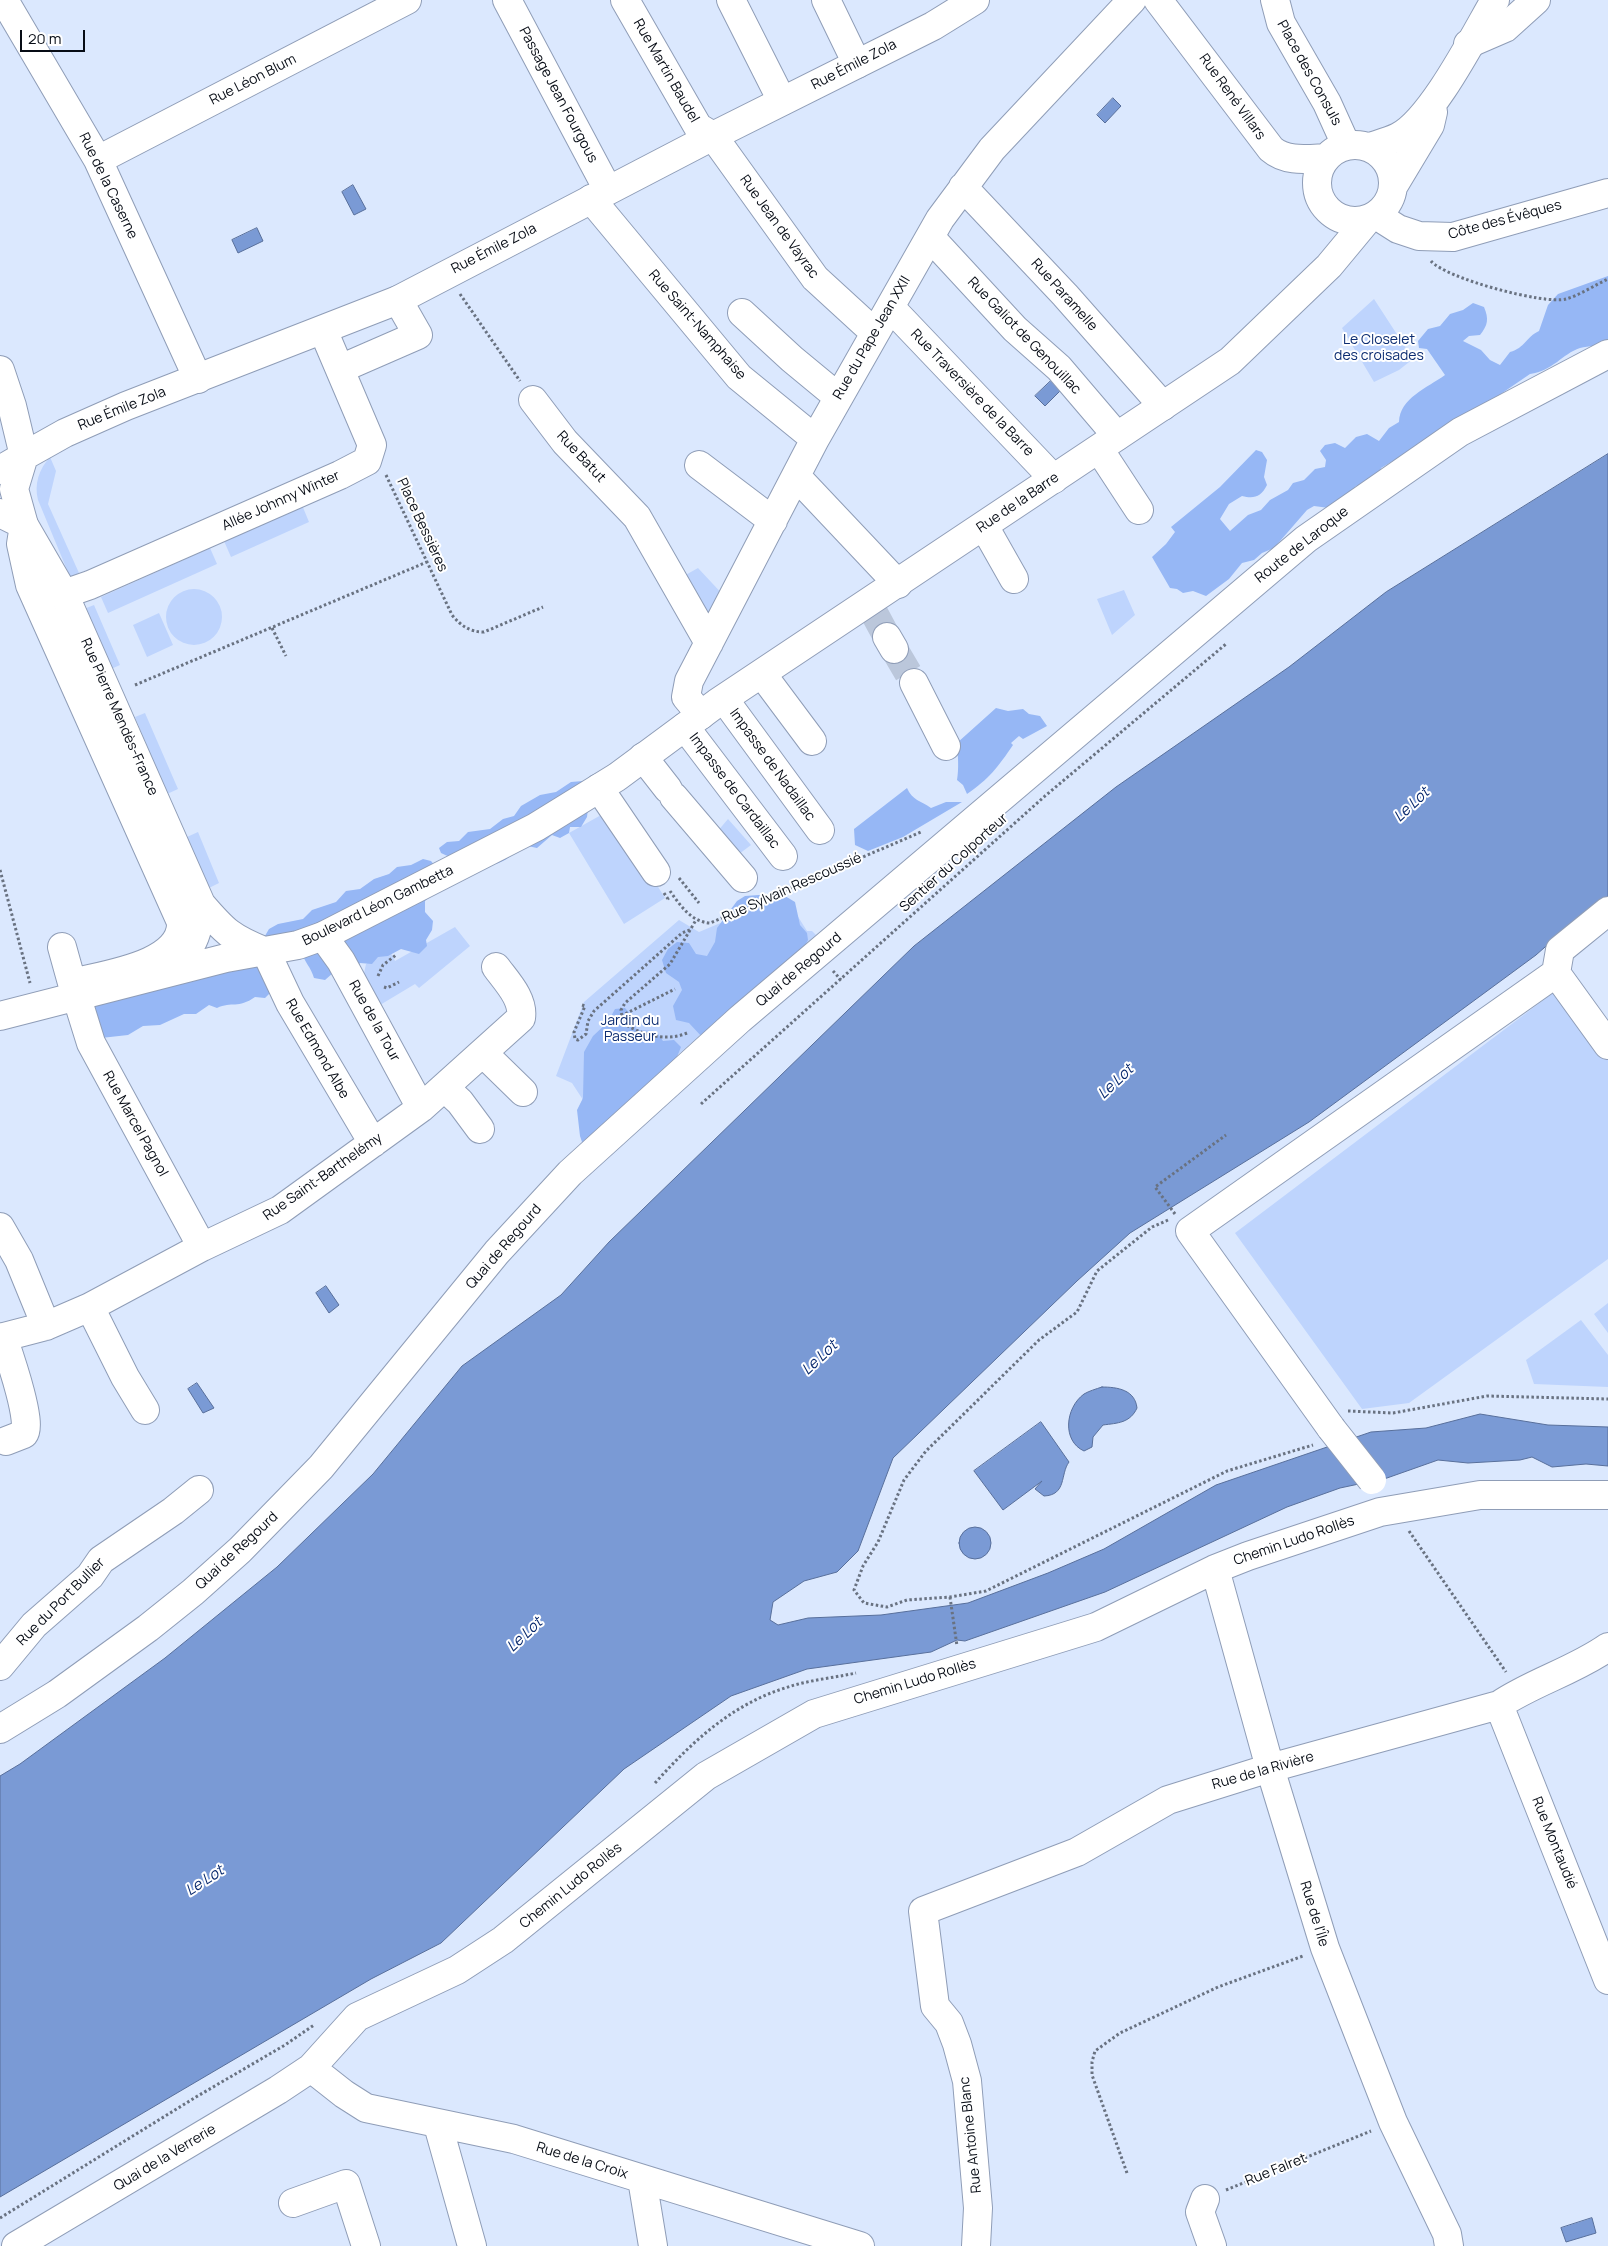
<!DOCTYPE html>
<meta charset="utf-8">
<style>
body{margin:0}
#map{position:relative;width:1608px;height:2246px;overflow:hidden;background:#dbe8fe;font-family:Manrope,sans-serif}
canvas{display:block}
.scale{position:absolute;left:20px;top:30px;width:65px;height:22px;box-sizing:border-box;border:2px solid #070c15;border-top:0;padding-left:6px;font-size:15px;line-height:18px;white-space:nowrap;color:#070c15;-webkit-text-stroke:4px #fff;paint-order:stroke}
</style>
<div id="map">
<canvas width="1608" height="2246"></canvas>
<div class="scale">20 m</div>
</div>
<script>
const g = document.querySelector('canvas').getContext('2d');
g.lineJoin = 'round';
function fillPath(path, color) { g.fillStyle = color; g.fill(path, 'evenodd'); }
function stroke(path, color, width, dash) { g.strokeStyle = color; g.lineWidth = width; g.lineCap = dash ? 'butt' : 'round'; g.setLineDash(dash || []); g.stroke(path); }
function label(font, color, halo, rows, align = 'center') {
  g.font = font + ' Manrope,sans-serif'; g.lineWidth = 4; g.setLineDash([]); g.textBaseline = 'middle'; g.strokeStyle = halo; g.fillStyle = color; for (const [text, x, y, turn = 0] of rows) {
    g.save(); g.translate(x, y); g.rotate((+turn || 0) * Math.PI / 180); g.textAlign = isNaN(turn) ? turn : align; if (halo) g.strokeText(text, 0, 0); g.fillText(text, 0, 0); g.restore();
  }
}
const green = new Path2D(`
 M 1374,299 L 1413,359 L 1399,370 L 1374,382 L 1342,328 Z
 M 50,457 L 56,471 L 48,504 L 79,573 L 70,577 L 38,500 C 34,484 39,469 50,457 Z
 M 302,505 L 309,522 L 231,557 L 224,541 Z
 M 210,548 L 217,564 L 108,613 L 101,597 Z
 M 698,568 L 726,598 L 712,617 L 682,577 Z
 M166 617a28 28 0 1 1 56 0a28 28 0 1 1-56 0Z
 M 1124,590 L 1135,615 L 1112,635 L 1097,599 Z
 M 94,605 L 120,665 L 111,669 L 84,609 Z
 M 159,613 L 173,645 L 147,657 L 133,625 Z
 M 145,713 L 178,789 L 167,794 L 135,717 Z
 M 610,810 L 665,898 L 624,924 L 569,833 Z
 M 728,819 L 751,845 L 735,857 L 717,832 Z
 M 198,832 L 219,883 L 209,888 L 187,837 Z
 M 785,896 L 807,931 L 812,931 L 816,935 L 613,1111 L 587,1106 L 572,1083 L 556,1076 L 584,1002 L 679,920 L 699,932 Z
 M 455,927 L 470,946 L 419,988 L 415,984 L 375,1008 L 362,983 L 366,964 L 389,949 L 395,961 Z
 M 1558,989 L 1608,1058 L 1608,1259 L 1409,1403 L 1362,1409 L 1235,1233 Z
 M 1608,1303 L 1608,1333 L 1594,1314 Z
 M 1581,1320 L 1608,1355 L 1608,1387 L 1534,1384 L 1526,1360 Z`);
const forest = new Path2D(`
 M 1608,276 L 1608,343 C 1599,346 1589,346 1580,348 C 1562,354 1553,371 1530,374 L 1473,413 L 1462,415 L 1460,422 L 1418,451 L 1398,458 L 1381,468 L 1378,478 L 1372,482 L 1356,486 L 1341,502 L 1329,508 L 1314,506 L 1307,510 L 1274,548 L 1262,553 L 1254,560 L 1242,563 L 1229,579 L 1206,596 L 1193,591 L 1183,593 L 1177,589 L 1170,588 L 1152,557 L 1166,544 L 1175,532 L 1171,527 L 1220,487 L 1256,450 L 1262,452 L 1267,460 L 1264,477 L 1267,485 C 1261,497 1254,499 1242,496 L 1229,504 L 1220,519 L 1230,531 L 1248,515 L 1261,510 L 1270,500 L 1288,490 L 1293,483 L 1304,480 L 1315,469 L 1325,467 L 1326,460 L 1320,451 L 1325,445 L 1335,443 L 1345,448 L 1356,437 L 1367,434 L 1379,441 L 1389,428 L 1399,422 C 1400,398 1427,388 1445,375 L 1427,349 L 1419,348 L 1418,341 L 1428,329 L 1440,326 L 1450,314 L 1463,310 L 1473,303 L 1484,307 C 1489,319 1488,325 1480,335 L 1469,336 L 1463,341 L 1481,350 L 1490,360 L 1500,365 L 1510,352 C 1525,348 1526,337 1539,331 L 1548,305 L 1558,294 Z
 M 996,708 L 1008,711 L 1023,709 L 1029,714 L 1040,716 L 1047,726 L 1023,739 L 1019,736 L 1011,743 L 1013,745 C 998,767 989,779 967,794 L 963,785 L 957,780 C 959,769 958,755 957,743 Z
 M 583,781 L 591,784 L 587,817 L 581,827 L 570,827 L 569,833 L 560,838 L 552,835 L 537,848 L 523,845 C 515,852 505,863 494,864 C 477,866 455,860 441,853 L 439,848 L 447,842 L 459,841 L 468,832 L 490,829 L 503,819 L 514,816 L 521,806 L 540,795 L 556,792 L 571,782 Z
 M 907,788 C 912,800 921,801 931,808 L 946,802 L 962,802 L 903,837 L 868,851 L 855,845 L 854,829 Z
 M 423,859 L 431,861 L 440,872 L 437,889 L 425,901 L 425,912 L 433,921 L 432,930 L 426,940 L 427,946 L 419,954 L 401,949 L 388,956 L 378,957 L 372,964 L 360,963 L 356,970 L 333,973 L 325,980 L 314,978 C 311,967 304,962 302,952 L 262,941 L 269,929 L 278,924 L 303,919 L 312,910 L 336,902 L 346,891 L 360,889 L 374,879 L 389,874 L 397,867 L 411,865 Z
 M 759,895 C 768,901 775,902 785,896 L 795,902 L 800,925 L 807,933 L 808,940 L 800,955 L 773,972 L 703,1038 L 689,1023 L 676,1020 L 673,1006 L 682,990 L 679,982 L 666,973 L 662,960 L 668,949 L 677,942 L 689,943 L 696,954 L 707,956 L 715,942 L 717,928 L 737,901 L 745,896 Z
 M 259,957 L 274,989 L 265,998 L 255,997 C 238,1009 232,1001 217,1008 L 209,1005 L 196,1014 L 184,1014 L 160,1025 L 143,1026 L 128,1035 L 101,1038 L 89,999 Z
 M 625,1008 L 634,1018 L 636,1030 L 656,1031 L 663,1041 L 674,1040 L 681,1047 L 677,1057 L 584,1148 L 580,1136 L 577,1110 L 583,1098 L 584,1052 L 593,1036 L 608,1022 L 615,1009 Z`);
const water = new Path2D(`
 M 1113,98 L 1121,106 L 1105,123 L 1097,115 Z
 M 353,185 L 366,209 L 354,215 L 342,192 Z
 M 257,228 L 263,241 L 238,253 L 232,240 Z
 M 1055,377 L 1064,387 L 1045,406 L 1035,396 Z
 M 1608,454 L 1608,898 L 1562,932 L 1536,955 L 1309,1122 L 1130,1233 L 1077,1281 L 893,1458 L 858,1551 L 837,1572 L 804,1581 L 773,1602 L 770,1620 L 778,1625 L 808,1618 L 881,1615 L 968,1603 L 1048,1573 L 1104,1549 L 1216,1485 L 1371,1432 L 1426,1428 L 1480,1414 L 1548,1425 L 1608,1427 L 1608,1466 L 1586,1464 L 1552,1467 L 1532,1457 L 1520,1460 L 1468,1463 L 1438,1460 L 1387,1478 L 1340,1488 L 1287,1507 L 1105,1592 L 965,1641 L 957,1640 L 931,1652 L 807,1669 L 731,1696 L 624,1769 L 441,1943 L 371,1979 L 0,2197 L 0,1776 L 20,1764 L 165,1658 L 277,1567 L 373,1474 L 462,1366 L 561,1295 L 609,1242 L 914,946 L 1116,787 L 1289,667 L 1386,592 Z
 M 326,1286 L 339,1305 L 329,1313 L 316,1293 Z
 M 197,1383 L 214,1408 L 203,1413 L 188,1389 Z
 M 1102,1387 C 1118,1387 1135,1390 1137,1408 C 1130,1423 1118,1423 1103,1425 L 1093,1437 L 1092,1447 L 1084,1451 C 1062,1441 1065,1408 1084,1394 C 1089,1391 1096,1389 1102,1387 Z
 M 1041,1422 L 1069,1462 C 1060,1474 1067,1495 1044,1496 L 1035,1489 L 1042,1481 L 1003,1510 L 974,1471 Z
 M959 1543a16 16 0 1 1 32 0a16 16 0 1 1-32 0Z
 M 1592,2218 L 1596,2233 L 1566,2242 L 1561,2228 Z`);
const minorTunnel = new Path2D(`
 M 873,611 L 887,637
 M 894,649 L 914,683`);
const path = new Path2D(`
 M 1431,261 C 1445,278 1544,305 1566,299 C 1580,295 1595,285 1608,279
 M 460,294 L 520,381
 M 386,475 L 452,615 C 461,626 470,632 484,632 L 543,607
 M 272,628 L 286,656
 M 135,685 L 427,562
 M 0,870 L 30,983
 M 679,878 L 699,903
 M 670,891 C 680,905 691,922 710,923 L 921,832
 M 664,893 L 668,899 L 666,901
 M 833,971 L 841,980
 M 378,976 L 383,965 L 396,955
 M 384,987 L 387,988 L 399,982
 M 582,1005 L 585,1006 L 574,1032 L 575,1039 L 578,1040 L 586,1034 L 588,1021 L 594,1011 L 682,933 L 692,929
 M 621,1016 L 675,989
 M 687,1033 C 666,1042 642,1035 623,1023 L 621,1010 L 625,1003 L 670,964 L 696,920
 M 701,1104 L 1045,796 L 1226,644
 M 1175,1214 L 1155,1187 L 1226,1135
 M 1168,1220 L 1152,1227 L 1097,1271 L 1077,1312 L 1039,1340 L 926,1451 L 904,1480 L 878,1542 L 863,1566 L 854,1590 L 864,1603 L 887,1607 L 907,1600 L 950,1597 L 986,1591 L 1227,1471 L 1313,1445
 M 1348,1411 L 1393,1413 L 1487,1396 L 1608,1399
 M 1409,1531 L 1506,1672
 M 950,1597 L 957,1646
 M 655,1783 C 692,1742 731,1705 785,1688 C 808,1680 833,1678 856,1673
 M 1127,2173 L 1092,2075 L 1092,2062 L 1095,2051 L 1120,2033 L 1218,1987 L 1303,1956
 M 1226,2190 L 1371,2131
 M 0,2218 L 196,2097 L 285,2045 L 314,2025`);
const minor = new Path2D(`
 M 4,0 L 98,160 L 198,379
 M 507,0 L 608,190
 M 625,0 L 698,127 L 713,136 L 815,278 L 875,333
 M 731,0 L 782,101
 M 826,0 L 857,64
 M 1275,0 L 1281,23 L 1327,103 L 1346,145
 M 1468,44 L 1505,28 L 1536,0
 M 98,160 L 407,0
 M 963,187 L 1065,295 L 1163,406
 M 591,199 L 739,377 L 815,439
 M 930,237 L 1015,329 L 1059,368 L 1117,436
 M 890,307 L 1054,479
 M 742,313 L 792,359 L 838,397
 M 340,369 L 418,335 L 398,300
 M 0,370 L 12,406 L 24,456 L 0,470
 M 533,400 L 565,442 L 637,517 L 709,643
 M 1099,449 L 1139,510
 M 699,465 L 773,521
 M 796,476 L 898,584
 M 0,513 L 24,525 L 21,544 L 30,585 L 181,922 C 184,965 103,975 72,983 L 62,947
 M 984,526 L 1014,579
 M 64,594 L 90,585 L 340,475 L 367,461 L 372,445 L 323,330
 M 887,637 L 894,649
 M 762,674 L 812,741
 M 914,683 L 946,746
 M 724,699 L 820,830
 M 701,715 L 686,697 L 689,681 L 815,439 L 940,219 L 992,149 L 1132,0
 M 685,727 L 783,856
 M 643,757 L 668,789
 M 599,788 L 656,872
 M 674,797 L 743,878
 M 323,936 L 341,961 L 421,1108
 M 266,952 L 290,1003 L 373,1143
 M 1556,973 L 1560,950 L 1608,911
 M 77,998 L 91,1043 L 202,1247
 M 483,1053 L 523,1092
 M 445,1088 L 460,1102 L 480,1129
 M 0,1227 L 19,1260 L 46,1326
 M 90,1307 L 125,1377 L 145,1410
 M 3,1337 C 8,1352 33,1423 24,1434 L 6,1441
 M 0,1338 L 46,1326 L 90,1307 L 202,1247 L 280,1210 L 421,1108 L 521,1018 C 524,999 507,982 496,967
 M 1331,1428 L 1190,1231 L 1556,973 L 1608,1045
 M 1215,1569 L 1270,1768 L 1325,1948 L 1393,2122 L 1447,2234 L 1449,2246
 M 0,1666 L 34,1625 L 90,1576 L 101,1560 L 173,1511 L 199,1490
 M 1499,1705 L 1608,1980
 M 311,2068 L 344,2094 L 366,2108 L 514,2139 L 860,2246
 M 438,2125 L 472,2246
 M 642,2179 L 653,2246
 M 1205,2199 L 1200,2212 L 1212,2246
 M 293,2203 L 346,2184 L 366,2246
 M 16,2246 L 278,2090 L 311,2068 L 357,2017 L 457,1970 L 503,1940 L 706,1776 L 814,1714 L 1096,1627 L 1215,1569 L 1248,1556 L 1380,1512 L 1480,1495 L 1608,1495
 M 976,2246 L 978,2208 L 967,2081 L 957,2044 L 949,2023 L 935,2006 L 923,1911 L 1077,1852 L 1168,1800 L 1270,1768 L 1499,1705 C 1533,1682 1574,1671 1608,1647`);
const major = new Path2D(`
 M 1158,0 L 1271,149 C 1286,162 1306,159 1325,158
 M1317 183a38 38 0 1 1 76 0a38 38 0 1 1-76 0Z
 M 1370,147 C 1379,144 1390,141 1398,137 C 1432,120 1475,34 1495,0
 M 1394,185 L 1430,125 L 1433,112
 M 1376,215 L 1398,229 L 1419,236 L 1453,237 L 1608,193
 M 266,952 C 231,938 225,932 201,904 L 64,594 L 24,525 L 14,489 L 24,456 L 65,433 L 126,406 L 398,300 L 713,136 L 933,26 L 975,0
 M 160,970 C 193,951 197,941 201,904
 M 0,1016 L 226,958 L 298,945 L 323,936 L 536,827 L 617,777 L 717,703 L 1230,361 L 1329,266 L 1368,219
 M 0,1729 L 57,1694 L 148,1628 L 193,1592 L 240,1550 L 321,1467 L 497,1252 L 570,1173 L 740,1019 L 1306,539 L 1460,432 L 1608,354`);
const minorBridge = new Path2D(`
 M 1331,1428 L 1372,1480`);
const streetNames = [
 ["Rue Émile Zola",854,65,-27],
 ["Rue Martin Baudel",666,71,60],
 ["Place des Consuls",1309,73,61],
 ["Rue Léon Blum",253,80,-27],
 ["Passage Jean Fourgous",558,95,62],
 ["Rue René Villars",1232,97,54],
 ["Rue de la Caserne",108,186,64],
 ["Côte des Évêques",1505,220,-15],
 ["Rue Jean de Vayrac",779,227,54],
 ["Rue Émile Zola",494,249,-27],
 ["Rue Paramelle",1064,295,48],
 ["Rue Saint-Namphaise",697,325,49],
 ["Rue Galiot de Genouillac",1024,336,46],
 ["Rue du Pape Jean XXII",872,338,-60],
 ["Rue Traversière de la Barre",972,393,46],
 ["Rue Émile Zola",122,409,-22],
 ["Rue Batut",581,457,47],
 ["Allée Johnny Winter",281,501,-24],
 ["Rue de la Barre",1018,503,-34],
 ["Place Bessières",422,525,65],
 ["Route de Laroque",1302,545,-38],
 ["Rue Pierre Mendès-France",119,717,66],
 ["Impasse de Nadaillac",772,765,54],
 ["Impasse de Cardaillac",734,791,53],
 ["Sentier du Colporteur",954,863,-42],
 ["Rue Sylvain Rescoussié",792,888,-24],
 ["Boulevard Léon Gambetta",378,906,-26],
 ["Quai de Regourd",799,970,-40],
 ["Rue de la Tour",374,1021,61],
 ["Rue Edmond Albe",317,1049,60],
 ["Rue Marcel Pagnol",135,1124,61],
 ["Rue Saint-Barthelémy",323,1177,-35],
 ["Quai de Regourd",504,1247,-49],
 ["Chemin Ludo Rollès",1294,1541,-19],
 ["Quai de Regourd",237,1551,-43],
 ["Rue du Port Bullier",61,1602,-45],
 ["Chemin Ludo Rollès",915,1682,-17],
 ["Rue de la Rivière",1263,1771,-16],
 ["Rue Montaudié",1554,1843,68],
 ["Chemin Ludo Rollès",571,1886,-39],
 ["Rue de l'Île",1314,1914,73],
 ["Rue Antoine Blanc",971,2135,-96],
 ["Quai de la Verrerie",165,2158,-31],
 ["Rue de la Croix",582,2161,17],
 ["Rue Falret",1276,2170,-22]
];
const parkNames = [
 ["Le Closelet",1379,340],
 ["des croisades",1379,356],
 ["Jardin du",630,1021],
 ["Passeur",630,1037]
];
const waterNames = [
 ["Le Lot",1412,805,-43],
 ["Le Lot",1116,1082,-43],
 ["Le Lot",820,1358,-43],
 ["Le Lot",525,1635,-43],
 ["Le Lot",205,1881,-33]
];
fillPath(green, '#bed4fd');
fillPath(forest, '#96b7f5');
fillPath(water, '#7a9ad5');
stroke(water, '#586f9b', 1);
stroke(minorTunnel, '#bbc7db', 28, [28, 14]);
stroke(minor, '#8f9db7', 30);
stroke(major, '#8f9db7', 30);
stroke(path, '#697281', 3, [2.5, 2.5]);
stroke(minor, '#fff', 28);
stroke(major, '#fff', 28);
stroke(minorBridge, '#8f9db7', 30, []);
stroke(minorBridge, '#fff', 28);
label('14px', '#070c15', '#fff', streetNames);
label('14px', '#0c2d72', '#fff', parkNames);
label('italic 15px', '#07286d', '#fff', waterNames);
</script>
